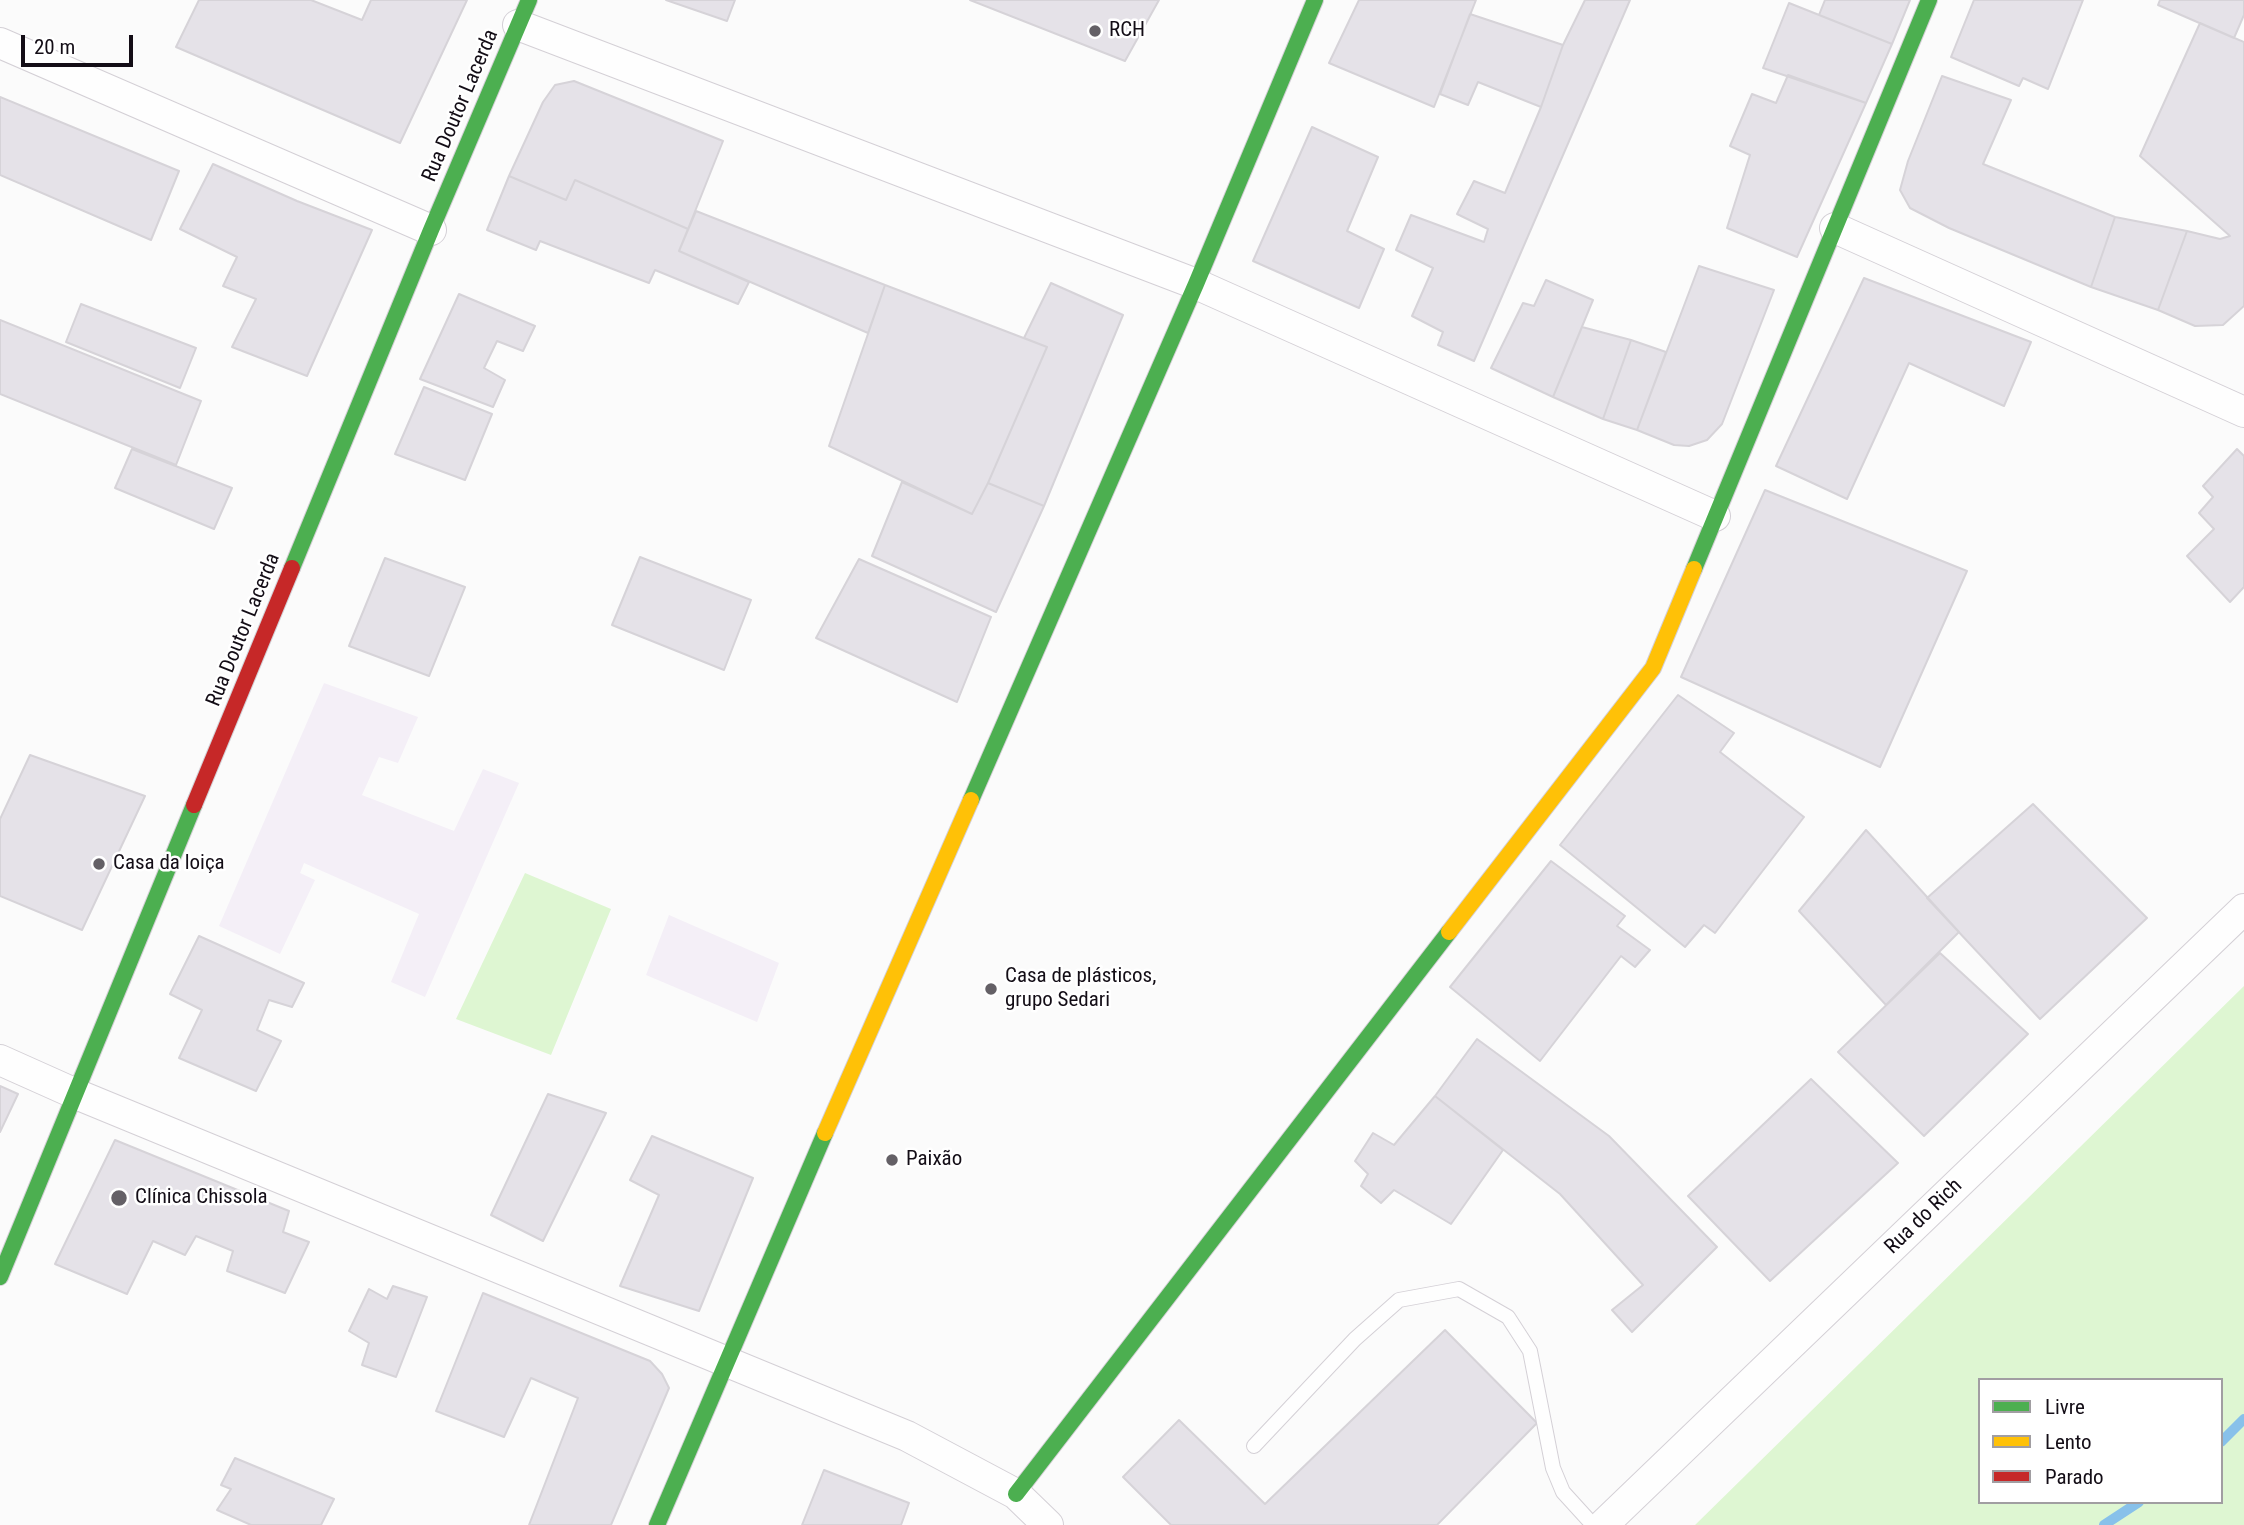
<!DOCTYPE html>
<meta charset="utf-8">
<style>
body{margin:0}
#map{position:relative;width:2244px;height:1525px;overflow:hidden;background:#fbfbfb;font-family:"Roboto Condensed",sans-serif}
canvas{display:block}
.legend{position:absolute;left:1978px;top:1378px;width:245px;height:126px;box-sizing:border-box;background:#fff;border:2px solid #a19ea2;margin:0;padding:9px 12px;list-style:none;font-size:21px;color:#130d16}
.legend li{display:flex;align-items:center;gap:14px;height:35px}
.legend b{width:35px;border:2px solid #a19ea2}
.scale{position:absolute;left:21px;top:35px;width:112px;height:32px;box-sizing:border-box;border:4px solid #130d16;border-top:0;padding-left:9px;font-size:21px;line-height:24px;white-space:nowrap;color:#130d16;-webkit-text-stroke:5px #fff;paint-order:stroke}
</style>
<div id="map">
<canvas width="2244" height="1525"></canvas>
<ul class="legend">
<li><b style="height:9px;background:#4caf50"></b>Livre</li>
<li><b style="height:9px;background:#ffc107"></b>Lento</li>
<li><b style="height:9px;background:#c62828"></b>Parado</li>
</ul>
<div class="scale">20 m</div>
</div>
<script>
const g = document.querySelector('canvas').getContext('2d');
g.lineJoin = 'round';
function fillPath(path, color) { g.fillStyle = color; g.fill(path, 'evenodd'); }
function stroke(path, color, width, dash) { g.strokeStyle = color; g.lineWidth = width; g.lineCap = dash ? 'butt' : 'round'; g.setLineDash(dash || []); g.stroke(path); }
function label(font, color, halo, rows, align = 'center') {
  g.font = font + ' "Roboto Condensed",sans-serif'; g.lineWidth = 5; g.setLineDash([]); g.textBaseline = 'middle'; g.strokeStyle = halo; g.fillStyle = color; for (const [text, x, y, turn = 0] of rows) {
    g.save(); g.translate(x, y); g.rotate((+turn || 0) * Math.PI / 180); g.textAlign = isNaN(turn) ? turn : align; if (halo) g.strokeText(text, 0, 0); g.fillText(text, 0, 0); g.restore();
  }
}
const built = new Path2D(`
 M 324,683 L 418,717 L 398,763 L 379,757 L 362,795 L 454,831 L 483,769 L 519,783 L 425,997 L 391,982 L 419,914 L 304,863 L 300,873 L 315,880 L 280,954 L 219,926 Z
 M 669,915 L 779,963 L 757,1022 L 646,975 Z`);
const green = new Path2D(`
 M 525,873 L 611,909 L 551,1055 L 456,1019 Z
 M 2244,986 L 2244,1525 L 1695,1525 ZM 1980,1380 L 2221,1380 L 2221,1502 L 1980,1502 Z`);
const stream = new Path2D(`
 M 2221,1442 L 2244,1419
 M 2104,1525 L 2139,1502`);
const building = new Path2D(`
 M 199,0 L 311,0 L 362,20 L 371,0 L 467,0 L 400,143 L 176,47 Z
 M 666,0 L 735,0 L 727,21 Z
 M 970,0 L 1159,0 L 1125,61 Z
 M 1359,0 L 1476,0 L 1434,107 L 1329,63 Z
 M 1585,0 L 1630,0 L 1474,361 L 1438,345 L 1443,332 L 1412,316 L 1433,268 L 1396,250 L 1411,215 L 1484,242 L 1488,229 L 1457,214 L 1474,181 L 1505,193 L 1541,107 L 1563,45 Z
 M 1825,0 L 1910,0 L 1892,44 L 1819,15 Z
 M 1974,0 L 2083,0 L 2048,89 L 2023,78 L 2019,86 L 1951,57 Z
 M 2160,0 L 2244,0 L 2244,15 L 2234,38 L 2158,5 Z
 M 1789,3 L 1892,44 L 1866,103 L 1763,68 Z
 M 1470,14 L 1563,45 L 1541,107 L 1478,82 L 1468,105 L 1440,94 Z
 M 2200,23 L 2244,42 L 2244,306 L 2223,325 L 2195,326 L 2158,310 L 2187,231 L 2220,239 L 2230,236 L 2140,156 Z
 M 1788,75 L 1866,103 L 1797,257 L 1727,228 L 1750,155 L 1730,146 L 1752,94 L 1776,103 Z
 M 1942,76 L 2011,100 L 1983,164 L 2115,217 L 2091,287 L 1949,228 L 1910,208 L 1900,190 L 1908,161 Z
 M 574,81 L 723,141 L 688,229 L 575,180 L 566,200 L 509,176 L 543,102 L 555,85 Z
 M 0,97 L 179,171 L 151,240 L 0,175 Z
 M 1312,127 L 1378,157 L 1347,231 L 1384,249 L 1359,308 L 1253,261 Z
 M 213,164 L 297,201 L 372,230 L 307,376 L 232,347 L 256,299 L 223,286 L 237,257 L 180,229 Z
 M 509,176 L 566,200 L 575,180 L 688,229 L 679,251 L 749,282 L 738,304 L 655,270 L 649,283 L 540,241 L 536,250 L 487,230 Z
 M 696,211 L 885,285 L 868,333 L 679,251 Z
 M 2115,217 L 2187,231 L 2158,310 L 2091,287 Z
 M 1699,266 L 1774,290 L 1722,424 L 1707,440 L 1689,446 L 1674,445 L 1637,430 Z
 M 1864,278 L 2031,342 L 2004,406 L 1909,363 L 1847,499 L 1776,466 Z
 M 1546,280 L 1593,300 L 1553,397 L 1491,368 L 1523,303 L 1534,306 Z
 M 1051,283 L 1123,315 L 1044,506 L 988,483 L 1047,347 L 1024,338 Z
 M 885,285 L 1047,347 L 988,483 L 972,514 L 829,446 Z
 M 459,294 L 535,326 L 523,351 L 497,341 L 484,368 L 505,380 L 493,407 L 420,379 Z
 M 81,304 L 196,348 L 180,388 L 66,342 Z
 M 0,320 L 201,401 L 176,465 L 0,394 Z
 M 1582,327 L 1631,340 L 1603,419 L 1553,397 Z
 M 1631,340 L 1666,352 L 1637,430 L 1603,419 Z
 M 424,387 L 492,414 L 465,480 L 395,454 Z
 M 132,449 L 232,488 L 214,529 L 115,488 Z
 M 2237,449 L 2244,456 L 2244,587 L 2230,602 L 2187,556 L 2214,529 L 2199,513 L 2213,497 L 2203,486 Z
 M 902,482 L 972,514 L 988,483 L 1044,506 L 996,612 L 872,556 Z
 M 1765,490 L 1967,571 L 1880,767 L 1681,677 Z
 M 640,557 L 751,600 L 724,670 L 612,625 Z
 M 385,558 L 465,587 L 429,676 L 349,646 Z
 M 859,559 L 991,617 L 957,702 L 816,638 Z
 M 1678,695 L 1734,733 L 1720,752 L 1804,817 L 1715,933 L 1704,925 L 1685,947 L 1560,845 Z
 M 30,755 L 145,796 L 82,930 L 0,896 L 0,819 Z
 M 2033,804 L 2147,918 L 2040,1019 L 1927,898 Z
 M 1866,830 L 1959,932 L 1886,1005 L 1799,911 Z
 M 1551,861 L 1625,916 L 1617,926 L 1650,950 L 1635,967 L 1621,956 L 1540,1061 L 1450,987 Z
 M 199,936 L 304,983 L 292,1007 L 269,1000 L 257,1030 L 281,1041 L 256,1091 L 179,1058 L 202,1010 L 170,994 Z
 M 1940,953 L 2028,1034 L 1924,1136 L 1838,1052 Z
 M 1477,1039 L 1609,1136 L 1717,1247 L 1632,1332 L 1612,1310 L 1643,1285 L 1560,1194 L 1435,1096 Z
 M 1811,1079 L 1898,1163 L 1770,1281 L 1688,1196 Z
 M 0,1086 L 18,1094 L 0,1132 Z
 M 548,1094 L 606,1113 L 543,1241 L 491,1215 Z
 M 1435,1096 L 1503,1150 L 1451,1224 L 1394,1190 L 1381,1203 L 1361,1186 L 1368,1174 L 1355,1161 L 1373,1133 L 1394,1145 Z
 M 652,1136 L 753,1178 L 699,1311 L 620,1286 L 659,1195 L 630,1180 Z
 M 115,1140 L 289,1211 L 283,1232 L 309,1242 L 285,1293 L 227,1271 L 233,1251 L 196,1236 L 185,1255 L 153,1241 L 127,1294 L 55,1264 Z
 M 393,1286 L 427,1297 L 396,1377 L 362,1365 L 369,1343 L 349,1331 L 369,1289 L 387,1299 Z
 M 483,1293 L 650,1361 L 662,1374 L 669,1388 L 611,1525 L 529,1525 L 578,1398 L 531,1378 L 504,1437 L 436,1411 Z
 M 1445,1330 L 1537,1423 L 1437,1525 L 1171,1525 L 1123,1477 L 1179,1420 L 1265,1504 Z
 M 235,1458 L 334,1499 L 321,1525 L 251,1525 L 217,1510 L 231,1489 L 221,1485 Z
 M 824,1470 L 909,1503 L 901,1525 L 802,1525 Z`);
const lane = new Path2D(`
 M 1254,1446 L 1355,1339 L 1399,1300 L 1459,1289 L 1508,1317 L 1530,1351 L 1553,1468 L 1563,1492 L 1593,1525`);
const street = new Path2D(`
 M 518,25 L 1196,284 L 1715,516
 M 0,43 L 431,230
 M 1835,228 L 2244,412
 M 0,1060 L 76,1094 L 907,1436 L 1016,1494 L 1048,1525
 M 1603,1525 L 2244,909`);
const fast = new Path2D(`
 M 292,568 L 431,230 L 529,0
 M 1694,569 L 1929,0
 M 971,800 L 1196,284 L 1315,0
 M 0,1277 L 194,805
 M 1016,1494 L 1449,932
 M 657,1525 L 825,1133`);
const slow = new Path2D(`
 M 1449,932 L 1653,668 L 1694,569
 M 825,1133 L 971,800`);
const jam = new Path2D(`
 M 194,805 L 292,568`);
const markers = [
 [1095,31,7,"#646066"],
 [99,864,7,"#646066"],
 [991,989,7,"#646066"],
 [892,1160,7,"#646066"],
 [119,1198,9,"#646066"]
];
const poiNames = [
 ["RCH",1109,31],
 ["Casa da loiça",113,864],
 ["Casa de plásticos,",1005,977],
 ["grupo Sedari",1005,1001],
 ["Paixão",906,1160],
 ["Clínica Chissola",135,1198]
];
const streetNames = [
 ["Rua Doutor Lacerda",461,106,-67],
 ["Rua Doutor Lacerda",244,630,-68],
 ["Rua do Rich",1924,1217,-44]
];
fillPath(built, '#f4eff7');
fillPath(green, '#def6d2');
stroke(stream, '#88c1ea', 10);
fillPath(building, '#e5e2e8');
stroke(building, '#d6d3d8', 2);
stroke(lane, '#d4d0d6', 16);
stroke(street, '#d4d0d6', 32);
stroke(fast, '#d4d0d6', 18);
stroke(slow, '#d4d0d6', 18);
stroke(jam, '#d4d0d6', 18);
stroke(lane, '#fefefe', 14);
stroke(street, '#fefefe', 30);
stroke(fast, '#4caf50', 16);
stroke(slow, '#ffc107', 16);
stroke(jam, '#c62828', 16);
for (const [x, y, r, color] of markers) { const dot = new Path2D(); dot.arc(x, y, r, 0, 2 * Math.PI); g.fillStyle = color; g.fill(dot); stroke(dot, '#fff', 2.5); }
label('21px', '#130d16', '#fff', poiNames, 'left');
label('21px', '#130d16', '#fff', streetNames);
</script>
